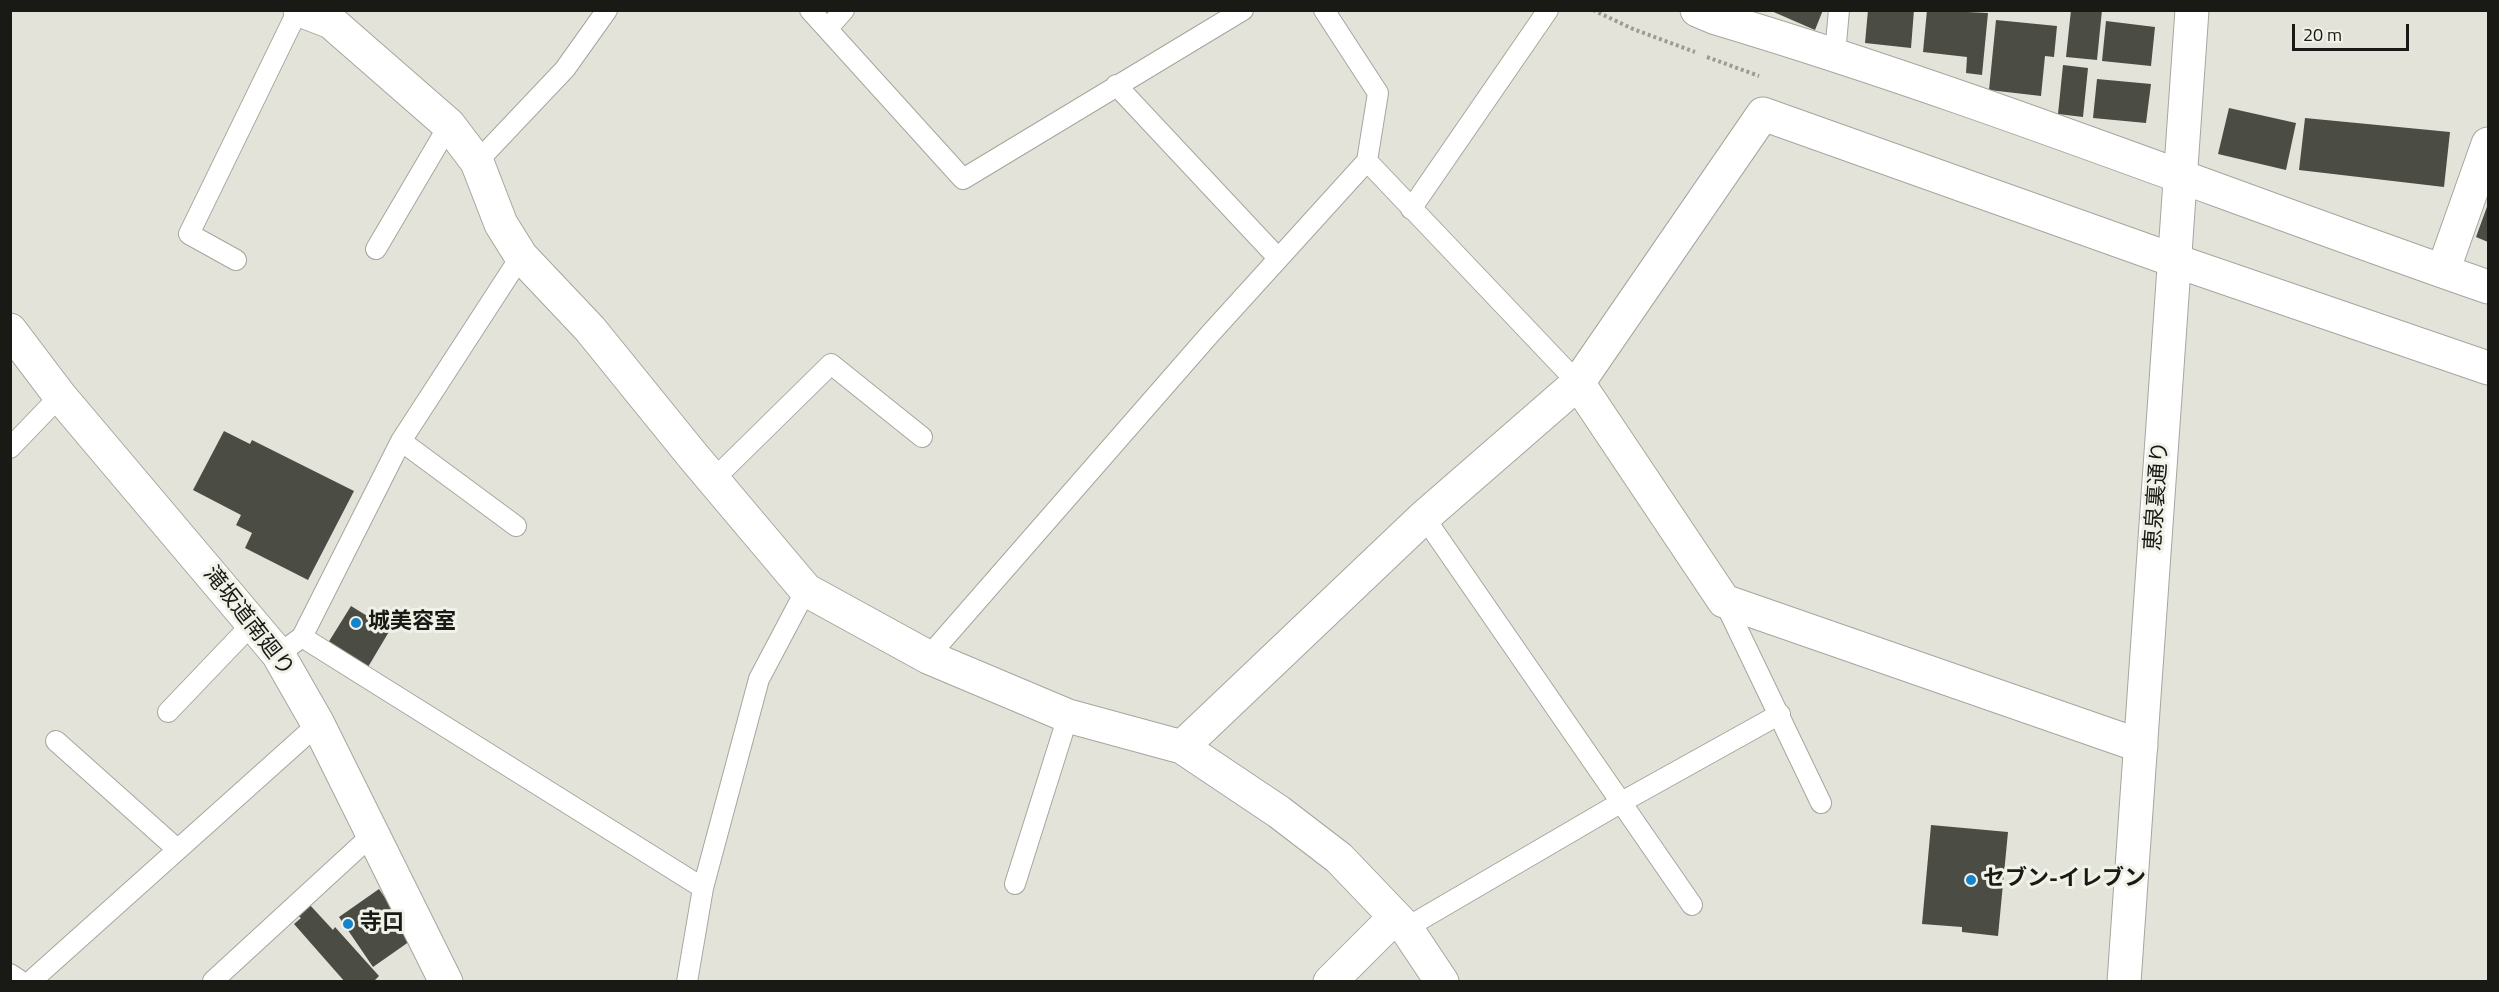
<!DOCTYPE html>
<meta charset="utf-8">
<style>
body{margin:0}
#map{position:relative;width:2499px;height:992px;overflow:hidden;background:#e3e3da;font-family:"Titillium Web",sans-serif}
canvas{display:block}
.frame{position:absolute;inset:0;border:12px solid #191916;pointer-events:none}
.scale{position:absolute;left:2292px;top:24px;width:117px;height:27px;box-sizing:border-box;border:3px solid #191916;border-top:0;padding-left:8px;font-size:18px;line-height:21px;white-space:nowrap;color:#191916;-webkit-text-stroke:4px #f0f1e7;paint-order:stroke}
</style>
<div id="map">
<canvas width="2499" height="992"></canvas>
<div class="frame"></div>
<div class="scale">20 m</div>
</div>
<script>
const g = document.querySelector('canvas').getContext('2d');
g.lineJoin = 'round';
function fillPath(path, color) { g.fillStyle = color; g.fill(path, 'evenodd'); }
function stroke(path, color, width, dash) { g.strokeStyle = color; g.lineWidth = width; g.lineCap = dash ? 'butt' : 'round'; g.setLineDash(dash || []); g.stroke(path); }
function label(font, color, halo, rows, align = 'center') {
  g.font = font + ' "Titillium Web","Noto Sans JP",sans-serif'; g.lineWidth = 6; g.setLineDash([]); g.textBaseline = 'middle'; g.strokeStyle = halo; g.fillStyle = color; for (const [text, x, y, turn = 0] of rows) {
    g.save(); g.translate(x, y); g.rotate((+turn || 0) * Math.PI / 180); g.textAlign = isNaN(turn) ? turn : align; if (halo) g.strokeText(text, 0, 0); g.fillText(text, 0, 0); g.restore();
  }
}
const building = new Path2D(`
 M 1769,10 L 1823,10 L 1815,30 Z
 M 1868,10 L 1914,10 L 1911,48 L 1865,43 Z
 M 1927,10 L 1988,13 L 1982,75 L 1966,73 L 1967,57 L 1923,52 Z
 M 2071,10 L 2102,10 L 2097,60 L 2066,57 Z
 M 1996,20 L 2057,26 L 2054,57 L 2045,56 L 2041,96 L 1989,90 Z
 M 2106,21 L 2155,27 L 2151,66 L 2102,61 Z
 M 2063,65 L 2088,68 L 2083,117 L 2058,114 Z
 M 2097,79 L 2151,84 L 2146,123 L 2093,118 Z
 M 2229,108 L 2296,123 L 2286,170 L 2218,154 Z
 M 2305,118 L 2450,132 L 2444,187 L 2299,170 Z
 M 2488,204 L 2488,242 L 2476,237 Z
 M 224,431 L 250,444 L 252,440 L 354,491 L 308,580 L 245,548 L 252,533 L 236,525 L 241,515 L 193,490 Z
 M 351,606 L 390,630 L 368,667 L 328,643 Z
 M 1931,825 L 2008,832 L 1998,936 L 1962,932 L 1962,927 L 1922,924 Z
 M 379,889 L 413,939 L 373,967 L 339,917 Z
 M 309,904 L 333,930 L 335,927 L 379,976 L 373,982 L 345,982 L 294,924 L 301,918 L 297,915 Z`);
const path = new Path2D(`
 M 1593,10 L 1633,29 L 1695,52
 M 1707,57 L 1759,76`);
const service = new Path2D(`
 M 810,10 L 963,179 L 1243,10
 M 1324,10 L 1378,93 L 1367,161 L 1578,383
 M 828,28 L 844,10
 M 1835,54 L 1839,10
 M 1116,85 L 1278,258
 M 477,162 L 565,69 L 607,10
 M 1411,209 L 1548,10
 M 376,249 L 449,125
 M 236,260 L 189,234 L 298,10
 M 401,441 L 516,526
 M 10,448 L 60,396
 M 713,480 L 831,364 L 922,437
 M 1424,517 L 1692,905
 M 1724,601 L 1821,803
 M 302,637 L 703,888
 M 291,645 L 302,637 L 401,441 L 521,256
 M 928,657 L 1210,334 L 1367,161
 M 168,712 L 254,622
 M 56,741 L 177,849
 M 1015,884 L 1068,716
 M 1406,928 L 1620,803 L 1780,714
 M 10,974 L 22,982
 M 213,981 L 373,834
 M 30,982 L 318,724
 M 687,982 L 703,888 L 759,679 L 806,590`);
const minor = new Path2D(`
 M 300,10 L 331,22 L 449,125 L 477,162 L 501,224 L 521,256 L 590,329 L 693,456 L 806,590 L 928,657 L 1068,716 L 1182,747 L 1279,812 L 1339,858 L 1406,928 L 1442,982
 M 1697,10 L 1716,18 C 1977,96 2231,198 2488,287
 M 2443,271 L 2488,144
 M 10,330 L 60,396 L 278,654 L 318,724 L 446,982
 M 1578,383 L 1724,601 L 2141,746
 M 1182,747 L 1424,517 L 1578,383 L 1763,114 L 2173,260 L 2488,368
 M 1330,982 L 1395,917`);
const tertiary = new Path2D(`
 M 2124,982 L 2192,10`);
const markers = [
 [356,623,6,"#1383cc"],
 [1971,880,6,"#1383cc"],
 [348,924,6,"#1383cc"]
];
const streetNames = [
 ["恵泉裏通り",2158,496,-86],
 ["滝坂道南廻り",248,622,52]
];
const poiNames = [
 ["城美容室",368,623],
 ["セブン-イレブン",1983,880],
 ["寺口",360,924]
];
fillPath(building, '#4b4c44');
stroke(service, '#a5a69d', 22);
stroke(minor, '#a5a69d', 35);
stroke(tertiary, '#a5a69d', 35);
stroke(path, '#9c9c95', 4, [3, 3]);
stroke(service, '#fff', 20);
stroke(minor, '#fff', 33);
stroke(tertiary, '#fff', 33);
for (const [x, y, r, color] of markers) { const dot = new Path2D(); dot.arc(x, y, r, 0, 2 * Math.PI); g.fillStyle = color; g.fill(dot); stroke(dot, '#f0f1e7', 2); }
label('22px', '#191916', '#f0f1e7', streetNames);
label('bold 22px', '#191916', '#f0f1e7', poiNames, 'left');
</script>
